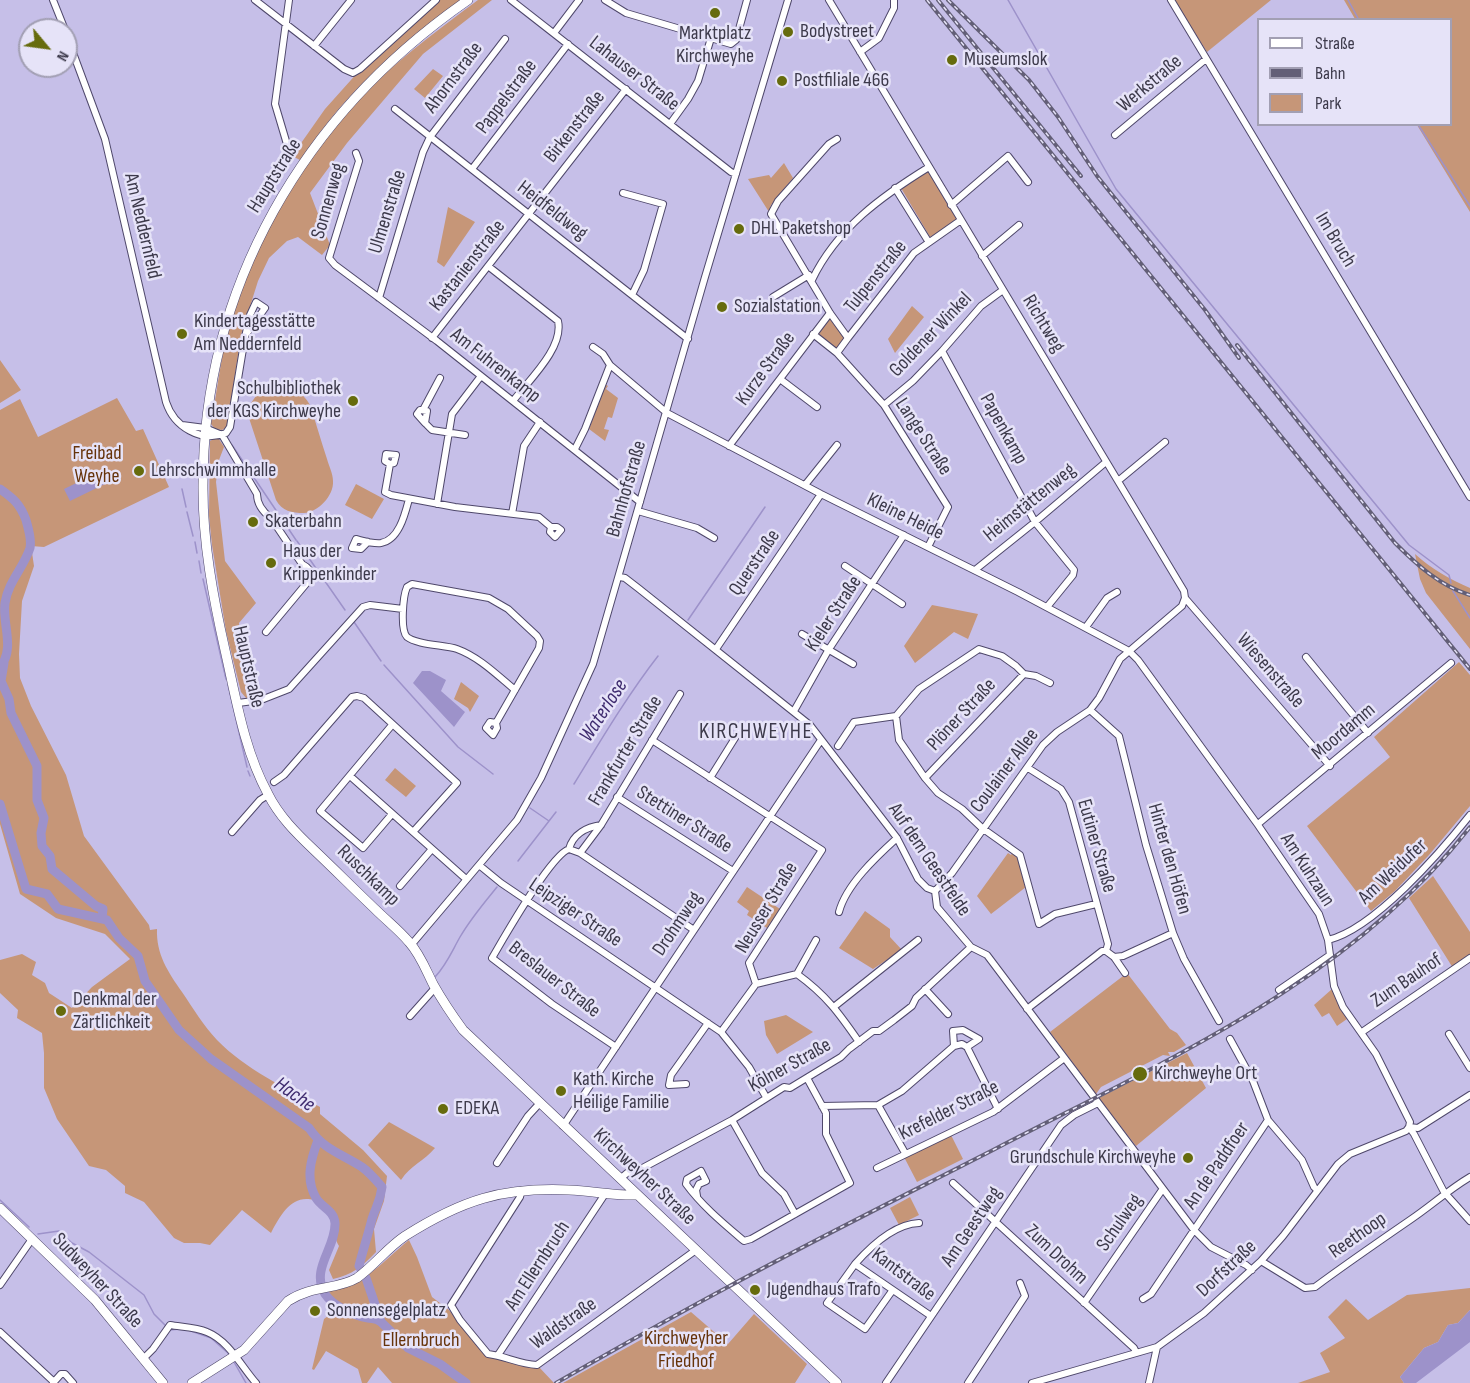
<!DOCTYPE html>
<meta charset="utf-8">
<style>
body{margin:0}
#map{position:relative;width:1470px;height:1383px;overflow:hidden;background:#c6bfe8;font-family:"Sofia Sans Condensed",sans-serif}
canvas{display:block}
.legend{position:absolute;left:1257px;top:18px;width:195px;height:108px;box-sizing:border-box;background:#e6e3f8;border:2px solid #a29fb3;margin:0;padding:8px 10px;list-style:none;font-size:18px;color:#3d3a4b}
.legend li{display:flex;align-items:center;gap:12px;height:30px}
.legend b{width:30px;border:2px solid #a29fb3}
.north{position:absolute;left:18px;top:18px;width:60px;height:60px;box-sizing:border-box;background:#e6e3f8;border:2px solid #a29fb3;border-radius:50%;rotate:119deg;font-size:16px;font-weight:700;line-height:24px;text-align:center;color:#3d3a4b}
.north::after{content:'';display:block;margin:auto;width:21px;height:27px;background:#666b0d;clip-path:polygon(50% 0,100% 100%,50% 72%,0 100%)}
</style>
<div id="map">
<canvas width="1470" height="1383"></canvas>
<ul class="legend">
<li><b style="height:8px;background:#fff"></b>Straße</li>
<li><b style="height:8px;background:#635f77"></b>Bahn</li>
<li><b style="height:16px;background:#c69678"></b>Park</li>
</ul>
<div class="north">N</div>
</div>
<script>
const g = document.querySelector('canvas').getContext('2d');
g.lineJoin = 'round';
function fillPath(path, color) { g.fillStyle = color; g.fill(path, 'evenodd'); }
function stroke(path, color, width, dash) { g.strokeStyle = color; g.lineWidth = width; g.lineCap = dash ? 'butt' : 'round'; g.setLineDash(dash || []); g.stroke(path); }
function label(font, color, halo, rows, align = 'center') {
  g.font = font + ' "Sofia Sans Condensed",sans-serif'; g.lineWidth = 5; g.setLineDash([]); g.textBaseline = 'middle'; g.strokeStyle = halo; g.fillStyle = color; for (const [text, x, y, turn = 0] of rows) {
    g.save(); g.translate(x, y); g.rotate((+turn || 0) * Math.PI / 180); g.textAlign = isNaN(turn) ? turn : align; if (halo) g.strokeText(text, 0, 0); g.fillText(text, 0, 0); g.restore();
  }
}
const green = new Path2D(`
 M 438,0 L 460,0 C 426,28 390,56 358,88 C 336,110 318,135 300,160 L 292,156 L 325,109 L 359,71 Z
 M 478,0 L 492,0 L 423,54 L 347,143 L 310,193 L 330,245 L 322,255 L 298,237 L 287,241 L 269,258 L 258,281 L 241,335 L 227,427 L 222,430 L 215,429 L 211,424 C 217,393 220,359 229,330 C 253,248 295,168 353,105 C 390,65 434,33 478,0 Z
 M 1174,0 L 1271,0 L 1207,52 Z
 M 1344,0 L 1470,0 L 1470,212 L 1417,125 L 1450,124 L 1450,20 L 1355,19 Z
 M 433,69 L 443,76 L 425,98 L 414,89 Z
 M 784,163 L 793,178 L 771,205 L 769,212 L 748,179 L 769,175 L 771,178 Z
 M 928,171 L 958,221 L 930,237 L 901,188 Z
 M 448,207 L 475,222 L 444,267 L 437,262 Z
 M 912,306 L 924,317 L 895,353 L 888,339 Z
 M 830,314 L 847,338 L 837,352 L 814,334 Z
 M 0,360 L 21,390 L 0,403 Z
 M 605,384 L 608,386 L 606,389 L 618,398 L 612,418 L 608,417 L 604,429 L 609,430 L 605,441 L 589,429 Z
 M 275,385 C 290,385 302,391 310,405 C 316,423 321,441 327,459 C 329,466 333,474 333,481 C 334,496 318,512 304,513 C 292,513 282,511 276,500 L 248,415 L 251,403 L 256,396 L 261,391 Z
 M 117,398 L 136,431 L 143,429 L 169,487 L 44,547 L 31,546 L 34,566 L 22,601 L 19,654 L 20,678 L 31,706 L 66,775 L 84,836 L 149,925 L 150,930 L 157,929 C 156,954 168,972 182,992 C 193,1008 203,1025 217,1040 C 245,1069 286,1088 320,1107 L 320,1114 L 363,1150 L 387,1176 L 384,1201 L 374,1229 L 376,1252 C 363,1266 352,1275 333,1279 L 329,1270 L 339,1246 C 331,1232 339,1231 337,1219 C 336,1213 330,1207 325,1205 C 296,1188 283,1210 271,1233 L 242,1210 L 210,1245 L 200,1243 L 184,1243 L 174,1238 L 144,1202 L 125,1193 L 125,1186 L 106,1170 L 89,1166 L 57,1119 L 44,1088 L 44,1053 L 42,1033 L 17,1018 L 18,1010 L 0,993 L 0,960 L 22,954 L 36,962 L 32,975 L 45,983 L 49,993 L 72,1008 L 92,987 L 130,959 L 105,934 L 56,918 L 20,894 L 0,824 L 0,410 L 20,399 L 38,437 Z
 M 214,439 L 219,439 L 224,447 L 219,460 L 216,482 L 225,561 L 256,603 L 239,623 L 241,645 L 255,697 L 246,698 L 241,692 L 226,631 L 212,545 L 209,516 L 210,441 Z
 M 356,484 L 384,499 L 372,519 L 345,505 Z
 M 1415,554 C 1432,569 1449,579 1470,588 L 1470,649 L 1426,593 L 1420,579 Z
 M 932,605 L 978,614 L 968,639 L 954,632 L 915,663 L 904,646 Z
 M 1459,662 L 1470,675 L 1470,806 L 1429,855 L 1395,891 L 1371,911 L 1307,826 L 1390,757 L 1374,737 Z
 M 461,682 L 479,696 L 470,712 L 468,708 L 454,699 Z
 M 395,768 L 416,786 L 406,797 L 385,780 Z
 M 1008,853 L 1011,855 L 1012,853 L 1017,856 L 1026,887 L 991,914 L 977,896 Z
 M 1433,876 L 1470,932 L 1470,956 L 1453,968 L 1409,898 Z
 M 747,887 L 780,909 L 767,928 L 747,915 L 749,911 L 737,902 Z
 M 865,911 L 890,929 L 890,937 L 902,950 L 873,969 L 839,948 Z
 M 1127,973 L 1170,1029 L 1177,1033 L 1186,1045 L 1174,1052 L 1168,1052 L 1170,1056 L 1163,1055 L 1101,1087 L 1096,1094 L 1050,1032 Z
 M 1332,989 L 1347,1019 L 1337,1026 L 1329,1013 L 1322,1017 L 1314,1005 Z
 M 786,1015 L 813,1032 L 777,1054 L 766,1035 L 764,1021 Z
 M 1187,1053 L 1206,1088 L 1136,1146 L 1099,1098 Z
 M 389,1122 L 435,1148 C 424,1161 411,1165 401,1180 L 368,1145 Z
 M 951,1135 L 963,1159 L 917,1182 L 904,1157 Z
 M 910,1197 L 919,1215 L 899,1225 L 890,1208 Z
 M 409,1240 L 417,1257 L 432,1297 L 449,1310 L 483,1352 L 538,1366 L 554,1383 L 392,1383 L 378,1367 L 367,1383 L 362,1383 L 358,1369 L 326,1351 L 314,1370 L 312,1369 L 324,1319 L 332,1313 L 336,1301 L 327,1291 C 360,1290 384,1260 409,1240 Z
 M 1470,1288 L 1470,1310 L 1458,1323 L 1448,1325 L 1438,1342 L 1424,1348 L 1400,1377 L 1404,1383 L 1298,1383 L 1330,1372 L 1320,1353 L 1345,1338 L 1328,1317 L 1346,1299 L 1368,1320 L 1407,1295 Z
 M 691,1312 L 728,1344 L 754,1314 L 807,1364 L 795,1383 L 563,1383 Z`);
const water = new Path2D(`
 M 99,472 L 105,484 L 70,501 L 64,489 Z
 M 422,671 L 430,671 L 446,680 L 441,691 L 465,712 L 454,727 L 413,683 Z
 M 1470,1310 L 1470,1342 L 1416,1383 L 1404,1383 L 1400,1377 L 1424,1348 L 1438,1342 L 1448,1325 L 1458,1323 Z`);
const stream = new Path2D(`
 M 1008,0 L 1116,189 L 1409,545 L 1449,575 L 1451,583
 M 1348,0 L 1359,20
 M 1419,126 L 1470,206
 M 232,445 L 296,540
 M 182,489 L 186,507
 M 187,512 L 193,536
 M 297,541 L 345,610
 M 195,542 L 197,553
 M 199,561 L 201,573
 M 203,579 L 226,679
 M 1453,591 L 1470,618
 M 688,620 L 765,507
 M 354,622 L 381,661
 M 384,665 L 458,747 L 493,774
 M 228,685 L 247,767
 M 248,771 L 250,776
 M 574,784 C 601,740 627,696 658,656
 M 530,808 L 549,821
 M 518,861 L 556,812
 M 435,977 C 447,964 452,951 460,937 C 471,918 484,903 497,887
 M 0,1200 L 29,1227
 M 38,1234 L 59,1231 L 72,1243 L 89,1252 L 144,1295 L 154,1314 L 166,1326
 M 170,1330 L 180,1329
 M 191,1331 L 211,1338 L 229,1354
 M 234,1362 L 246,1383`);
const river = new Path2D(`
 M 0,489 C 14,499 20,504 26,520 C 28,528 32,539 30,548 C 24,567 8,582 5,603 C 2,623 15,648 1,666
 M 4,663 L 1,681 L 9,699 L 11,713 L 37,766 L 37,800 L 44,818 L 41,833 L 42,846 L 50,856 L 52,869 L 96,906 L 103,909 L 102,918
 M 0,804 L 26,889 L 47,894 L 58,909 L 107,920 L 119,938 L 138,956 L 145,981 L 179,1030 L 211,1059 L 309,1128 C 324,1150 340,1153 362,1167 C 369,1172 376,1180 382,1187 C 380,1203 376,1206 372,1219 C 368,1235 363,1250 359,1266 L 366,1278 L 381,1322 L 408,1348 L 440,1364 L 466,1383
 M 318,1140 C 311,1159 305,1179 316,1198 C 322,1208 334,1210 335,1223 C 336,1248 310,1269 325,1294 C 333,1306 354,1316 368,1318 C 374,1319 376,1318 381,1322`);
const street = new Path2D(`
 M 53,0 L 65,30
 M 255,0 L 344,69 L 353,73 L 360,69 L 436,0
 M 289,0 L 275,104 L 289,151
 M 511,0 L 731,172 L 736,174
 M 605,0 L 626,13 L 731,44 L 736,40 L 747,0
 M 829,0 L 1184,591 L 1185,598 L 1182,606 L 1120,659 L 1099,698 L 1090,710 L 1057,732 L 1043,745 L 952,873 L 935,891
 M 1171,0 L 1470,497
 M 554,33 L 579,0
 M 66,34 L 105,139 L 166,402 C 174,427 201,443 226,433 L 230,427 L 245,337 L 250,315 L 256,302 L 265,308 L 247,333
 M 314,46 L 351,0
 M 860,52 L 879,38 L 894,8 L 894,0
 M 395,109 L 688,339
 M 670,124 L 688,99 L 698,81 L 711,38
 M 1115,135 L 1206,59
 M 356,153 L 359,161 L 329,258 L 335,265 L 437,341 L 640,502
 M 472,169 L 568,44
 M 895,188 L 928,241
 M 623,193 L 663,204 L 644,270 L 632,295
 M 951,205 L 1008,156 L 1028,182
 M 982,256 L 1019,225
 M 488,266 L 558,321 C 564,348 528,381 513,401
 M 812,280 C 837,228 882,196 929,167
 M 773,297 L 809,275
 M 379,298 L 423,152 L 430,137 L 505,39
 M 813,334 L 837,353 L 884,405 L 948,507 L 928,547
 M 432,338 L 626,89
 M 848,338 L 914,253 L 961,220
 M 593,347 L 603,354 L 610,365
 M 942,351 L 1035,522 L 1074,570 L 1073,575 L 1047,607
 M 837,353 L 848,338 L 830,313 L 771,214 L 778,201 L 829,144 L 837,139
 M 780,379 L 817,407
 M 884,405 L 913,381 L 942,351 L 981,306 L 1003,290
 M 423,410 L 440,378
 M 425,423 L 417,414 L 420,410 L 427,411 L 425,423 L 432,430 L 465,435
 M 182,425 L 205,428 L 222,435 L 257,494 C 257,504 263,512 271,518 L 302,564 C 308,567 312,572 311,578 L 266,632
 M 729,446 L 830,313
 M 575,449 L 585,429 L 610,365 L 667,413 L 821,494 L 1018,592 L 1129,651 L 1138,660 L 1258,825 L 1319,914 L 1328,940 L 1334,986 L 1343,1007 L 1376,1054 L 1410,1122 L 1409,1127 L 1414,1134 L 1444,1192 L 1470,1221
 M 390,464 L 385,461 L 386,454 L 396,455 L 394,463 L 390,464 L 385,492 L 391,495 L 455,507 L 539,517 L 551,527 L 550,532 L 555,537 L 561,530 L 557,527 L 551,527
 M 1118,481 L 1165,442
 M 805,485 L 837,445
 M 437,504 L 452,414 L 481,376
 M 638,511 L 697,528 L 714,538
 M 512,514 L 524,446 L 540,422
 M 368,542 L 361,549 L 352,548 L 356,539 C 364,541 373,544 381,543 C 399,540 405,514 409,499
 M 845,566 L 902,604
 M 975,570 L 1035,522 L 1106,462
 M 620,577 L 625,578 L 638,588 L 810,725 L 897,838 L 918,879 L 927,888 L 935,891
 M 1185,598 L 1330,766
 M 1086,627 L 1107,598 L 1117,592
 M 802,634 L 853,664
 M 716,649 L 821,494
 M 1306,657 L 1368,733
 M 1050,683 L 1036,676 L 1024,674 L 1016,666 L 1002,656 L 979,649 L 919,689 L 896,716 L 899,740 L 925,778 L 938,793 L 962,809 L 982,828 L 1020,855 L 1039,924 L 1055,914 L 1096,904
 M 238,703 L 261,700 L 289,689 L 363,607 L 370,605 L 403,609
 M 1090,710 L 1119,736 L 1146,845 L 1173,933 L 1184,959 L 1219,1021
 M 794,711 L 829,649 L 904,535
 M 490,722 L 496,723 L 497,728 L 493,735 L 486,728 Z
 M 496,723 L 539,648 L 540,641 L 537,636 L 508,609 L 489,598 L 412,584 L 407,587 C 403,596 400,630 407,637 C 417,645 445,645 457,649 C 479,657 497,675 515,690
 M 652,740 L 822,850 L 749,963 L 756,984
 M 838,746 L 854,722 L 896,716
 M 1028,768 L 1061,789 L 1069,802 L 1108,944 L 1106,951 L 1114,957 L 1125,973
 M 350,776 L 466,879
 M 710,778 L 740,730
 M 925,778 L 1024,674
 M 274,782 L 284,775 L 352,697 L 357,696 L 364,698 L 457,783 L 413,832
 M 617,797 L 733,871
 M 392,814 L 363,848 L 320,811 L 392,725
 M 1258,824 L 1451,663
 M 232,832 L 260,800 L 268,795
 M 569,849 C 573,834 587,827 601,825
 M 580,853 L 601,825 L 680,694
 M 479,865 L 501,883 L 721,1032 L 749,1067 L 766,1097
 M 400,886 L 432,849
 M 935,891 L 937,907 L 971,947 L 987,955 L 1194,1230 L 1211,1247 L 1246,1265 L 1252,1270
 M 839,912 C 846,885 876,857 897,838
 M 1328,940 C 1374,929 1440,853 1470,815
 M 412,944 L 517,820 L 541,778 L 593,664 L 705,277 L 788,0
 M 1114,957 L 1123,956 L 1173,933
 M 797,974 L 816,940
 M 925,989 L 948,1014
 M 1279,990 L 1330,955
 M 835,1006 L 918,940
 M 1027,1009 L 1102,951 L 1106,951
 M 410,1016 L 435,988
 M 963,1030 L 979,1039 L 967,1047 L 962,1044 L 954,1046 L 953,1031 Z
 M 721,1032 L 756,984 L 797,974 C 826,995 839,1013 859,1042
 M 1362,1032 L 1470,958
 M 1449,1034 L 1470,1068
 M 1230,1039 L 1253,1081 L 1268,1120 L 1302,1160 L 1314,1187 L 1317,1190
 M 616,1047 L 552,1004 L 492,958 C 505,936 550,856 569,849 L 580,853 L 694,930
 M 967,1047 L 998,1109
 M 686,1084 L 669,1085 L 671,1075 L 708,1023
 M 878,1105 L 905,1153
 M 822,1106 L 878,1105 L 902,1091 L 954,1046
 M 732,1120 L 762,1173 L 784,1194 L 795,1214
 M 563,1126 L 821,740
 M 1409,1127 L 1418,1128 L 1470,1095
 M 497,1163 L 528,1116 L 539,1104
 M 877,1168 L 993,1112 L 1063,1059
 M 620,1179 L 627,1173 L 637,1171 L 732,1120 L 784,1087 L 790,1088 L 841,1057 L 849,1049 L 873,1031 L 879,1031 L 894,1020 L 912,1006 L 916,998 L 971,947
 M 953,1183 L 1134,1348 L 1136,1352
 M 522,1190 L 520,1197 L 451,1305 L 460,1320 L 488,1354 C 505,1356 519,1364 537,1365 L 696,1250
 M 697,1196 L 696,1190 L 699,1184 L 706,1181 L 701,1171 L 687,1179 L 686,1184 C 702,1206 724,1224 744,1241 L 751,1239 L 850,1183 L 826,1134 L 826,1113 L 807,1078
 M 919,1223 C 894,1224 870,1247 855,1264 L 931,1316
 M 1261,1261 L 1305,1288 L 1315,1287 C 1346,1264 1378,1242 1410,1220 C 1431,1206 1448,1190 1470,1177
 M 855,1264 L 827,1303 L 865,1329 L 892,1291
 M 0,1285 L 32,1239
 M 1143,1299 L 1151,1294 L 1268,1120
 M 1084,1303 L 1162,1190
 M 0,1332 L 54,1382
 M 498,1355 L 605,1194
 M 143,1359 L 153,1349 L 170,1325 C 182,1327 196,1327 207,1332 C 229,1341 241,1366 256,1383
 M 53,1383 L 61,1374 L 65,1374 L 73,1383
 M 886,1383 L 1061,1125 L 1074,1115 L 1098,1103
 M 968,1383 L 1025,1296 L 1020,1283
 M 1032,1383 L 1157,1347 L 1204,1313 L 1261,1261 L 1283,1236 L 1338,1164 L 1350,1154 L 1406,1131 L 1409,1127
 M 1149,1383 L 1157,1347`);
const secondary = new Path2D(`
 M 468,0 C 304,114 202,286 203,489 C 203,543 213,597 225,650 C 236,698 244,750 268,794 C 279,816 296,833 314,850 C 334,869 354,889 375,909 C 386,920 399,930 409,942 C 420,954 426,970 433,984 C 442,1000 452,1015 463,1030 L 837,1383
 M 0,1208 L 95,1300 L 163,1383
 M 192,1383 L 244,1350 L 288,1301 C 312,1285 337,1290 357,1278 C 374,1266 387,1248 405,1236 C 462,1200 502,1187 569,1190 C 593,1191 614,1196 638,1195`);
const rail = new Path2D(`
 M 927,0 L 1470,669
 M 938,0 L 1081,176
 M 948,0 L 1029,80 L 1058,117 L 1097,176 L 1205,310 L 1239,358
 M 1237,345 L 1395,543 C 1417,565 1440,586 1470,595
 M 556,1383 C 612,1351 668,1319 726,1288 C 814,1240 905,1195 995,1149 C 1164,1061 1349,982 1470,827`);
const markers = [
 [715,13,6,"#666b0d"],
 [788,32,6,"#666b0d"],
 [952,60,6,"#666b0d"],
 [782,81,6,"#666b0d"],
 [739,229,6,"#666b0d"],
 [722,307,6,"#666b0d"],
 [182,334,6,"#666b0d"],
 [353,401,6,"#666b0d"],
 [139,471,6,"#666b0d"],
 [253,522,6,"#666b0d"],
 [271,563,6,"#666b0d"],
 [61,1011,6,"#666b0d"],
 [1140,1074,8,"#666b0d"],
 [561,1091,6,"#666b0d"],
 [443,1109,6,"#666b0d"],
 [1188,1158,6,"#666b0d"],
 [755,1290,6,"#666b0d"],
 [315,1311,6,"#666b0d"]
];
const poiNames = [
 ["Bodystreet",800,32],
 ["Marktplatz",715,34,"center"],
 ["Kirchweyhe",715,57,"center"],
 ["Museumslok",964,60],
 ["Postfiliale 466",794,81],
 ["DHL Paketshop",751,229],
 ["Sozialstation",734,307],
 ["Kindertagesstätte",194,322],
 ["Am Neddernfeld",194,345],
 ["Schulbibliothek",341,389,"right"],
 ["der KGS Kirchweyhe",341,412,"right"],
 ["Lehrschwimmhalle",151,471],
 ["Skaterbahn",265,522],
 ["Haus der",283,552],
 ["Krippenkinder",283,575],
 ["Denkmal der",73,1000],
 ["Zärtlichkeit",73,1023],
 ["Kirchweyhe Ort",1154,1074],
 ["Kath. Kirche",573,1080],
 ["Heilige Familie",573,1103],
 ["EDEKA",455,1109],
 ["Grundschule Kirchweyhe",1176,1158,"right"],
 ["Jugendhaus Trafo",767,1290],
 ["Sonnensegelplatz",327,1311]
];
const streetNames = [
 ["Lahauser Straße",634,74,38],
 ["Ahornstraße",454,78,-53],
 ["Werkstraße",1150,84,-40],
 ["Pappelstraße",507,97,-53],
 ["Birkenstraße",575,127,-52],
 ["Hauptstraße",275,176,-58],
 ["Sonnenweg",329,201,-74],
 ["Heidfeldweg",552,211,38],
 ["Ulmenstraße",388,212,-73],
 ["Am Neddernfeld",142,226,77],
 ["Im Bruch",1335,240,59],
 ["Kastanienstraße",468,266,-52],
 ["Tulpenstraße",876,277,-51],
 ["Richtweg",1043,324,59],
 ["Goldener Winkel",931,335,-46],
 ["Am Fuhrenkamp",495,366,38],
 ["Kurze Straße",766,369,-54],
 ["Papenkamp",1003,429,61],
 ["Lange Straße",923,437,57],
 ["Bahnhofstraße",627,489,-74],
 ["Heimstättenweg",1030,503,-39],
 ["Kleine Heide",905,517,26],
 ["Querstraße",755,563,-56],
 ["Kieler Straße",834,614,-57],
 ["Hauptstraße",248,667,77],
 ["Wiesenstraße",1270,671,49],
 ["Plöner Straße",962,715,-47],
 ["Moordamm",1344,732,-40],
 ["Frankfurter Straße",626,751,-59],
 ["Coulainer Allee",1005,771,-53],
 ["Stettiner Straße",684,820,32],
 ["Eutiner Straße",1096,846,74],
 ["Hinter den Höfen",1169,859,74],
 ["Auf dem Geestfelde",929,860,56],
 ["Am Kuhzaun",1307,870,57],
 ["Am Weidufer",1393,872,-43],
 ["Ruschkamp",368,876,44],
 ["Neusser Straße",767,908,-59],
 ["Leipziger Straße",575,913,34],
 ["Drohmweg",678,924,-56],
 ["Breslauer Straße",554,980,38],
 ["Zum Bauhof",1407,981,-34],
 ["Kölner Straße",790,1066,-29],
 ["Krefelder Straße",949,1111,-27],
 ["An de Paddfoer",1217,1166,-56],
 ["Kirchweyher Straße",644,1177,43],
 ["Schulweg",1120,1223,-55],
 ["Am Geestweg",972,1227,-56],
 ["Reethoop",1358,1236,-35],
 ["Zum Drohm",1056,1255,43],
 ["Am Ellernbruch",538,1266,-57],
 ["Dorfstraße",1227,1269,-43],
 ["Kantstraße",903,1275,37],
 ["Sudweyher Straße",97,1281,47],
 ["Waldstraße",564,1324,-35]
];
const parkNames = [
 ["Freibad",97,454],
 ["Weyhe",97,477],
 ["Kirchweyher",686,1339],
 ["Friedhof",686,1362],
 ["Ellernbruch",421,1341]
];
const waterNames = [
 ["Waterlose",604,711,-57],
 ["Hache",294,1095,35]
];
const quarterNames = [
 ["KIRCHWEYHE",756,732]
];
fillPath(green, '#c69678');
fillPath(water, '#9d92ca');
stroke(stream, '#9d92ca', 1.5);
stroke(river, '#9d92ca', 9);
stroke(street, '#4f486b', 8);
stroke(secondary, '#4f486b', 10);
stroke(street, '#fff', 6);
stroke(secondary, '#fff', 9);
stroke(rail, '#635f77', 4);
stroke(rail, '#e6e3f8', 1.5, [4.5]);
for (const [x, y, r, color] of markers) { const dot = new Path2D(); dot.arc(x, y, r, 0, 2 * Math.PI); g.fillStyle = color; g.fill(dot); stroke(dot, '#e6e3f8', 2); }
label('20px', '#3d3a4b', '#e6e3f8', poiNames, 'left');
label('20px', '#3d3a4b', '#e6e3f8', streetNames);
label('20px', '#66330a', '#e6e3f8', parkNames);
label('italic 21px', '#3f2c6f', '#e6e3f8', waterNames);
g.letterSpacing = '1.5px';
label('22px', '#3d3a4b', '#e6e3f8', quarterNames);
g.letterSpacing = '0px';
</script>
